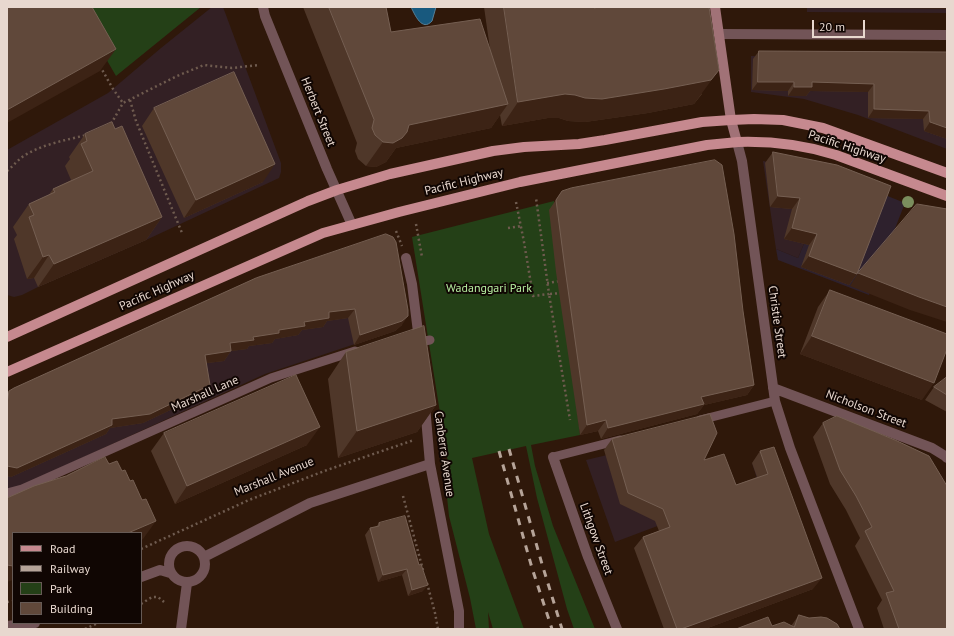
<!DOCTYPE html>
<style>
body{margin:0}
#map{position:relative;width:954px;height:636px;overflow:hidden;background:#2f180a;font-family:"PT Sans",sans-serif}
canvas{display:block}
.frame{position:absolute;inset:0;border:8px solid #e8d8cf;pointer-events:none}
.legend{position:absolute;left:12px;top:532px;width:130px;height:92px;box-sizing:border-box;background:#100603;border:1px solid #665a55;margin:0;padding:5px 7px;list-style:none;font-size:12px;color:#e8d8cf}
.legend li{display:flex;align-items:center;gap:8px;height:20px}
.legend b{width:20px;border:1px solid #665a55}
.scale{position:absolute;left:812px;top:20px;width:53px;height:18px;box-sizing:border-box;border:2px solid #e8d8cf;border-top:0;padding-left:5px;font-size:12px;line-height:14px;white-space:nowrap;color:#e8d8cf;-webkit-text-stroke:3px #100603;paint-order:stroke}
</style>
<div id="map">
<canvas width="954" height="636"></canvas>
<div class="frame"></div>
<ul class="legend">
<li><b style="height:5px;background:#c6898f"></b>Road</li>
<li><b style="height:5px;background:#b6a499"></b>Railway</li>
<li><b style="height:11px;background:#244017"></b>Park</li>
<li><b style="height:11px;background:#60483a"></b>Building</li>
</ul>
<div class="scale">20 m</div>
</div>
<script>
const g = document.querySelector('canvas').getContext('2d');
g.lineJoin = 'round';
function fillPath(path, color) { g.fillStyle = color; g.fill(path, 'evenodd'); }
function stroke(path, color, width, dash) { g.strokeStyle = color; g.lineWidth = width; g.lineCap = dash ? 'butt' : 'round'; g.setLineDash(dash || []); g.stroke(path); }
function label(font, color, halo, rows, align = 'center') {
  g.font = font + ' "PT Sans",sans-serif'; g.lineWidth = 4; g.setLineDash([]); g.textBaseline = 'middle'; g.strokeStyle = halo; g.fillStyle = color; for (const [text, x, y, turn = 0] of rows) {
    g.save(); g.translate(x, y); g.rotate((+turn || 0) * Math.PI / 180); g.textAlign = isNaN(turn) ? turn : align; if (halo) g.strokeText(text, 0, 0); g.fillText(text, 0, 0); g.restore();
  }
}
const commercial = new Path2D(`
 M 212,7 L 223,7 L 281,163 L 281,172 L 279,178 L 146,240 L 38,287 L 22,295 L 14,297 L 7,295 L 7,150 L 108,93 L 161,48 Z
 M 740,7 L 947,7 L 947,13 L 807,12 L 807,7 Z
 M 751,56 L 947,57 L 947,149 L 858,115 L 804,99 L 751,92 Z
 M 763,161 L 833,174 L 798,258 L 776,249 Z
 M 250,288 L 397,330 L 265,374 L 23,485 L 7,490 L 7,397 Z
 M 704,432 L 697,471 L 727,496 L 759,485 L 752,463 L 778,498 L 692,513 L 615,542 L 586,460 Z`);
const industrial = new Path2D(`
 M 833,174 L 905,203 L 869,295 L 778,260 L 776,249 L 798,258 Z`);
const green = new Path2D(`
 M 76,7 L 201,7 L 116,76 Z
 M 554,201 L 580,435 L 531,445 L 535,466 L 553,526 L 595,629 L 574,629 L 567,609 L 537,498 L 526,446 L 472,458 L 489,534 L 524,629 L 493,629 L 488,612 L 489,629 L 476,629 L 470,598 L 449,516 L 445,478 L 451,463 L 448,463 L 412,237 Z`);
const water = new Path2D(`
 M 411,7 L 436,7 L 432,21 C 422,32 415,15 411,7 Z`);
const path = new Path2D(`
 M 100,66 L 113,89 L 123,103
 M 130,100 L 136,121 L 182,233
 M 111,124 L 123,103 L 177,76 L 204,65 L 232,68 L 259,65
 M 7,171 C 12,167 16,162 21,158 C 38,145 66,140 87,135
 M 516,202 L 524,242 L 533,296 L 549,294 L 536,198
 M 416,224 L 422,257
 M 508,228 L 521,226
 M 396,231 L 402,246
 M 547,283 L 561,281
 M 562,293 L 549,294 L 570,420
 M 403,496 L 423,570
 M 141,549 L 249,500 L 327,470 L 414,440
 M 427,583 L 435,613 L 438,629
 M 7,602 L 13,601
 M 141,604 L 152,597 L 158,597 L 164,602
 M 85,629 L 98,623`);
const service = new Path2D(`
 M 419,342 L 430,340
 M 700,420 L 775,401
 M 553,457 L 620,440
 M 7,493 L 22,489 L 271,378 L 355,351`);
const minor = new Path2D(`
 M 719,34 L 947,35
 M 737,142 L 742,161 L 775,401 L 790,448 L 859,629
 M 406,258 L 412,284 L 419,340
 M 773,388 L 932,448 L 945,456 L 947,458
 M 425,406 L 430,464 L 459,611 L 459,629
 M 553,457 L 588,557 L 617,629
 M169 564a18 18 0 1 1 36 0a18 18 0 1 1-36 0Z
 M 204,557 L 310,503 L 430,464
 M 141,577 L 160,570 L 170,573
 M 7,626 L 35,623
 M 181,629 L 187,583`);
const tertiary = new Path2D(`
 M 263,7 L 265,16 L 327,169 L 352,225`);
const secondary = new Path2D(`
 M 715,7 L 731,120 L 737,142`);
const primary = new Path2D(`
 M 7,337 L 308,201 L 337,190 L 390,174 L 493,151 L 524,147 L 579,144 L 605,140 L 702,122 L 731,120 L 754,119 L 783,120 L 823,128 L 947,173
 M 7,372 L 323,233 L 399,212 L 520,182 L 707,145 C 717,144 727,143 738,142 C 771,141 804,145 836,155 L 947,196`);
const rail = new Path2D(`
 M 509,449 L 542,564 L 562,629
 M 499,451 L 532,568 L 552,629`);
const trees = [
 [908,202]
];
const wall = new Path2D(`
 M 303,7 L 386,7 L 391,32 L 490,49 L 484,7 L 594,7 L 594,8 L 702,94 L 694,104 L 648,113 L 585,122 L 568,121 L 559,118 L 548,118 L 502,126 L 500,115 L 491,128 L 396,148 L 386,162 L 376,167 L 366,166 L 358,159 L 355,151 L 357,143 Z
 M 759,51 L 947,52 L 947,139 L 924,131 L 923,119 L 868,118 L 868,92 L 810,91 L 806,96 L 788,96 L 788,91 L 752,90 L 753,59 Z
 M 154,108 L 263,182 L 184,218 L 142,126 Z
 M 115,129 L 162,217 L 146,240 L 38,287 L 34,278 L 27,279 L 14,239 L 17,235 L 13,227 L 29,204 L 48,196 L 53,189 L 71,180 L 65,166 L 70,159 L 69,157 L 85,134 Z
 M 773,152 L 857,274 L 849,285 L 801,267 L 809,245 L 784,239 L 792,209 L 770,207 L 765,163 Z
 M 562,191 L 743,311 L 754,385 L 747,395 L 704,405 L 697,414 L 601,439 L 598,431 L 580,435 L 556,272 L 549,210 Z
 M 386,234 L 402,325 L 395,331 L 354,345 L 348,318 L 327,321 L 323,327 L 302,330 L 298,335 L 275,339 L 272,343 L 249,346 L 247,349 L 231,351 L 224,361 L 207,363 L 204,394 L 143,423 L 110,428 L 106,434 L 11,477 L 7,476 L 7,394 L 9,391 Z
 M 830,290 L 922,400 L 800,354 L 818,307 Z
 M 346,352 L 436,405 L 417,432 L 338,458 L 328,379 Z
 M 947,377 L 947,412 L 925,400 L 934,387 Z
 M 823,423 L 947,629 L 884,629 L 877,608 L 882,600 L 855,546 L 860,538 L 846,510 L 830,484 L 813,437 Z
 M 164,433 L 307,445 L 175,504 L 151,451 Z
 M 612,439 L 704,460 L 736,485 L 757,477 L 752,463 L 760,451 L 813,589 L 705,629 L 664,629 L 634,548 L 643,537 L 659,531 L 655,521 L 620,504 L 604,450 Z
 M 379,523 L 423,591 L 408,596 L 402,575 L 378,582 L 365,535 L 370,528 L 376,527 Z
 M 799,615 L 840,629 L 772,626 L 791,626 Z`);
const shadedWall = new Path2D(`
 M 834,7 L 947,7 L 947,9 Z
 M 116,49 L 100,71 L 7,123 L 7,110 Z
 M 719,70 L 694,104 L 648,113 L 585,122 L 568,121 L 559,118 L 548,118 L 502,126 L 518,102 L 565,94 L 575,95 Z
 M 758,82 L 794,82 L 788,91 L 752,90 Z
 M 812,82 L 874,84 L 868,92 L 810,91 L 806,96 L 788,96 L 794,87 Z
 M 508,104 L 491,128 L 396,148 L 386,162 L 376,167 L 366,166 L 383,142 L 409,125 Z
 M 874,109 L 929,111 L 923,119 L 868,118 Z
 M 930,122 L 947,128 L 947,139 L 924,131 Z
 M 275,164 L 263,182 L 184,218 L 196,200 Z
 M 778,196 L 800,198 L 792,209 L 770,207 Z
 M 162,217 L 146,240 L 38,287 L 54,264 Z
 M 792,228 L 817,234 L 809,245 L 784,239 Z
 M 49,255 L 34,278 L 27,279 L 43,257 Z
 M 809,256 L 857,274 L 849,285 L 801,267 Z
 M 858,273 L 947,307 L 947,322 L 910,310 L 850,286 Z
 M 355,309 L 348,318 L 327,321 L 323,327 L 302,330 L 298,335 L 275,339 L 272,343 L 249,346 L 247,349 L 223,352 L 230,343 L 279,330 L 304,322 L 329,312 Z
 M 408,316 L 402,325 L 395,331 L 354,345 L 360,335 Z
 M 812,336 L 934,383 L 922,400 L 800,354 Z
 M 231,351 L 224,361 L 199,364 L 205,355 Z
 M 210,385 L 204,394 L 143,423 L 110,428 L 106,434 L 11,477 L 7,476 L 7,466 L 112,419 Z
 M 754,385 L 747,395 L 704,405 L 697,414 L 601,439 L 608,428 L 701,397 Z
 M 436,405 L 417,432 L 338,458 L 357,431 Z
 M 606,420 L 598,431 L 580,435 L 587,425 Z
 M 320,427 L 307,445 L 175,504 L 187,486 Z
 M 156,521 L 143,539 L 141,540 L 141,533 L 128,533 Z
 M 7,565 L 13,566 L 13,580 L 7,582 Z
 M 407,569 L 402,575 L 378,582 L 383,575 Z
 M 822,578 L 813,589 L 705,629 L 681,629 Z
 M 428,585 L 423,591 L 408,596 L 412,590 Z`);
const building = new Path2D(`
 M 7,7 L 92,7 L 116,49 L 7,110 Z
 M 329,7 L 386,7 L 391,32 L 480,19 L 508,104 L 409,125 L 407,132 L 402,138 L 393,143 L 383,142 L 375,135 L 372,128 L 374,120 Z
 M 504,7 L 594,7 L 594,8 L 599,7 L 709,7 L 719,70 L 711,80 L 664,89 L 602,99 L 585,98 L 575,95 L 565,94 L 518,102 Z
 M 759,51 L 947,52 L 947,128 L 930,122 L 929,111 L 874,109 L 874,84 L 812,82 L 812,87 L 794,87 L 794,82 L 758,82 Z
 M 234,72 L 275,164 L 196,200 L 154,108 Z
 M 112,122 L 115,129 L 122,126 L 162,217 L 54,264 L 49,255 L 43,257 L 29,217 L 34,215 L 29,204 L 55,192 L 53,189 L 93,171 L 81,144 L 87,141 L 85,134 Z
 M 773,152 L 837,165 L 891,186 L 857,274 L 809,256 L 817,234 L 792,228 L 800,198 L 778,196 Z
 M 715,160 L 722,165 L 734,234 L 743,311 L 754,385 L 701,397 L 704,404 L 608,428 L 606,420 L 587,425 L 564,261 L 556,200 L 562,191 L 571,188 Z
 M 917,204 L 947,209 L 947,307 L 919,297 L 858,273 Z
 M 386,234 L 393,237 L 396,242 L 408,310 L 408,316 L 402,321 L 360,335 L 355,309 L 329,312 L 329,318 L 304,322 L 305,326 L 279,330 L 279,333 L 253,337 L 254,340 L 230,343 L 231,351 L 205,355 L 210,385 L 150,414 L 112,419 L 112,425 L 17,468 L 7,466 L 7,403 L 9,391 L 14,388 L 256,278 Z
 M 830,290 L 947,334 L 947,349 L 934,383 L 812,336 Z
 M 424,326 L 436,405 L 357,431 L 346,352 Z
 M 296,375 L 320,427 L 187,486 L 164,433 Z
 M 947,377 L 947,395 L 934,387 Z
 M 710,414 L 717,433 L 704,460 L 724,454 L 736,485 L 768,474 L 760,451 L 774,447 L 822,578 L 681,629 L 677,629 L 643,537 L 670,527 L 663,509 L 628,493 L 612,439 Z
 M 837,416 L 895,440 L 929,456 L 947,486 L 947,629 L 899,629 L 886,593 L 894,591 L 865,531 L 872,527 L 856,496 L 840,470 L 823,423 Z
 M 105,457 L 109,464 L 117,461 L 122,471 L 125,470 L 130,481 L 133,480 L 142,500 L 146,499 L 156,521 L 128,533 L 13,533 L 13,566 L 7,565 L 7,498 L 34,486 L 66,476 Z
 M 405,516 L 419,565 L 421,564 L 428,585 L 412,590 L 407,569 L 383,575 L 370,528 L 379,526 L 379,523 Z
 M 799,615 L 809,618 L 821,617 L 827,618 L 837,624 L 840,629 L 736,629 L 768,617 L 772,626 L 784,622 L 794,627 Z`);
const streetNames = [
 ["Herbert Street",318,112,68],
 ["Pacific Highway",847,147,18],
 ["Pacific Highway",464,182,-14],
 ["Pacific Highway",157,291,-24],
 ["Christie Street",777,322,82],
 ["Marshall Lane",205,394,-24],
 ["Nicholson Street",866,409,21],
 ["Canberra Avenue",444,454,82],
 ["Marshall Avenue",274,477,-22],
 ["Lithgow Street",596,539,70]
];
const parkNames = [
 ["Wadanggari Park",489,289]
];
fillPath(commercial, '#332024');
fillPath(industrial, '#2e212d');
fillPath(green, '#244017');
fillPath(water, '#18597e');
stroke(water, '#567f96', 1);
stroke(path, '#6f5b4f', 2.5, [2, 3]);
stroke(service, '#725457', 9);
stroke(minor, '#725457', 10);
stroke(tertiary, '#725457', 10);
stroke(secondary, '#a17277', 10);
stroke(primary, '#c6898f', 10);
stroke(rail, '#b6a499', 3, [7, 7]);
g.fillStyle = '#7a8e5d';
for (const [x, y] of trees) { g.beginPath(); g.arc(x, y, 6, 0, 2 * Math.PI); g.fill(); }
fillPath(wall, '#4f3729');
fillPath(shadedWall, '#3c2315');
fillPath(building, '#60483a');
stroke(building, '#755f52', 1);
label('12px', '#e8d8cf', '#100603', streetNames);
label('12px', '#b7eea1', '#100603', parkNames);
</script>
